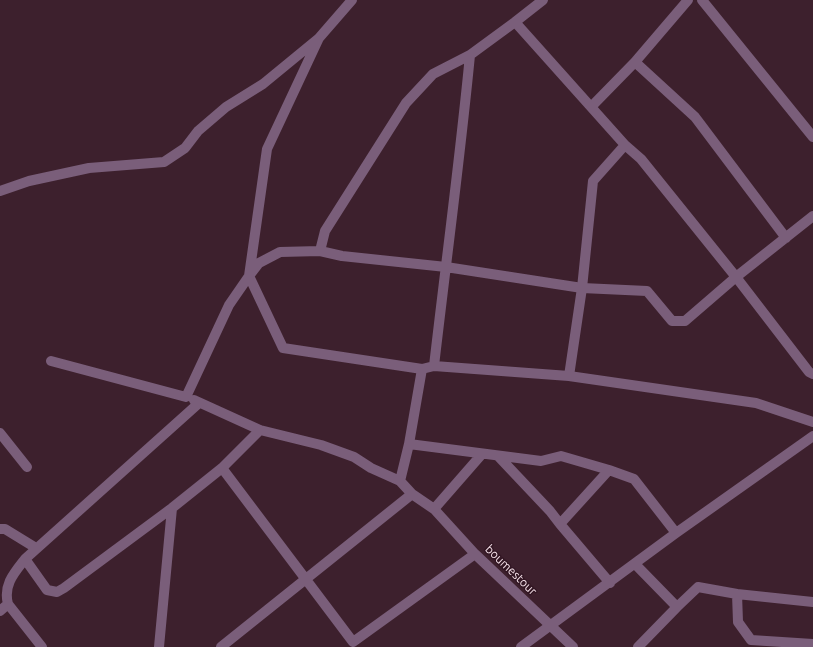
<!DOCTYPE html>
<style>
body{margin:0}
canvas{display:block;background:#3d202d}
</style>
<canvas width="813" height="647"></canvas>
<script>
const g = document.querySelector('canvas').getContext('2d');
g.lineJoin = 'round';
function stroke(path, color, width, dash) { g.strokeStyle = color; g.lineWidth = width; g.lineCap = dash ? 'butt' : 'round'; g.setLineDash(dash || []); g.stroke(path); }
function label(font, color, halo, rows, align = 'center') {
  g.font = font + ' Ubuntu,sans-serif'; g.lineWidth = 3; g.setLineDash([]); g.textBaseline = 'middle'; g.strokeStyle = halo; g.fillStyle = color; for (const [text, x, y, turn = 0] of rows) {
    g.save(); g.translate(x, y); g.rotate((+turn || 0) * Math.PI / 180); g.textAlign = isNaN(turn) ? turn : align; if (halo) g.strokeText(text, 0, 0); g.fillText(text, 0, 0); g.restore();
  }
}
const street = new Path2D(`
 M 702,0 L 813,137
 M 515,22 L 543,0
 M 635,62 L 695,117 L 786,238
 M 591,107 L 635,62 L 688,0
 M 625,145 L 641,159 L 736,277 L 809,372 L 813,374
 M 0,191 L 29,181 L 89,168 L 164,162 L 185,148 L 198,131 L 226,107 L 263,84 L 319,38 L 352,0
 M 320,251 L 280,252 L 259,263 L 249,276 L 283,348 L 422,369
 M 51,361 L 186,397 L 229,305 L 249,276 L 267,149 L 319,38
 M 434,366 C 446,262 460,159 470,55 L 515,22 L 625,145 L 593,181 L 582,288 L 446,267 L 342,256 L 320,251 L 325,231 L 406,103 L 433,74 L 470,55
 M 569,376 L 582,288 L 647,291 L 672,321 L 685,321 L 736,277 L 813,216
 M 194,400 L 260,430 L 321,445 L 354,457 L 371,468 L 400,481 L 412,494
 M 199,403 L 25,559 L 47,590 L 57,592 L 64,588 L 172,508 L 222,468 L 260,430
 M 0,433 L 27,467
 M 499,457 L 550,511 L 560,524 L 610,583
 M 222,468 L 353,642 L 475,554
 M 400,481 L 409,444
 M 434,509 L 475,554 L 573,647
 M 560,524 L 609,470
 M 0,529 L 5,529 L 36,548
 M 676,533 L 634,479 L 609,470 L 561,456 L 541,461 L 409,444 L 422,369 L 434,366 L 569,376 L 756,403 L 813,422
 M 25,559 C 14,573 3,585 8,604 L 42,647
 M 635,564 L 677,607 L 698,587 L 737,594
 M 813,602 L 737,594 L 738,622 L 751,640 L 813,644
 M 0,611 L 8,604
 M 159,647 L 172,508
 M 221,647 L 412,494 L 434,509 L 482,454
 M 521,647 L 676,533 L 813,436
 M 638,647 L 677,607`);
const streetNames = [
 ["boumestour",511,570,44]
];
stroke(street, '#7a5e7a', 10);
label('12px', '#f5e1e9', '#321623', streetNames);
</script>
